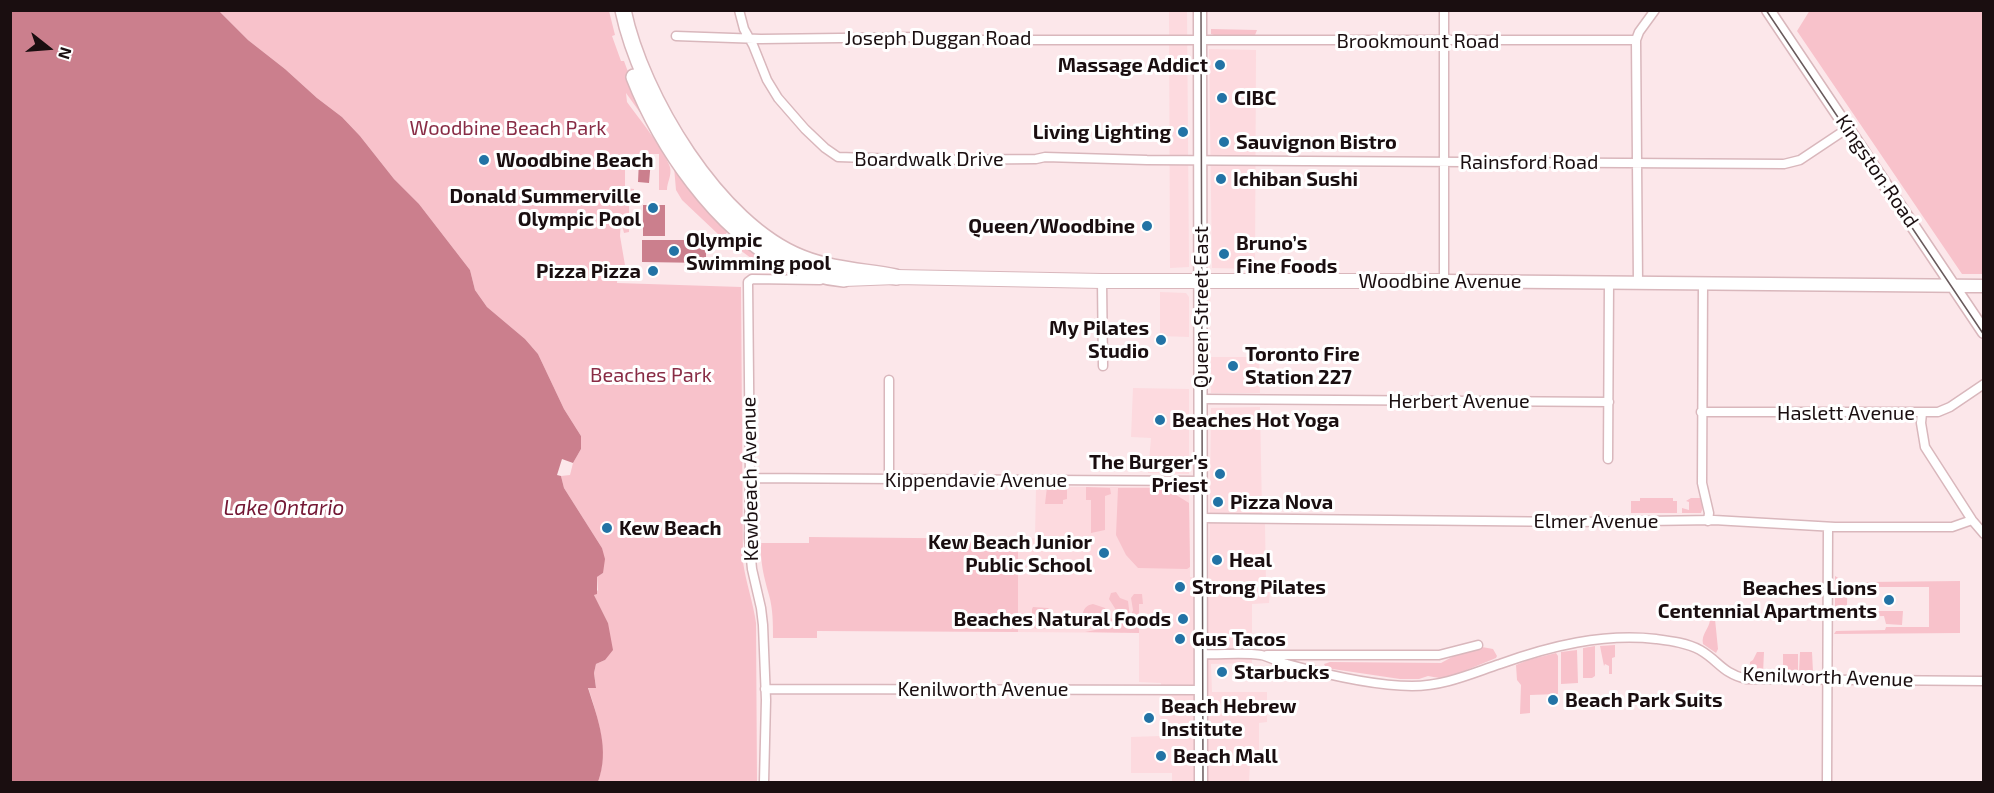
<!DOCTYPE html>
<meta charset="utf-8">
<style>
body{margin:0}
#map{position:relative;width:1994px;height:793px;overflow:hidden;background:#fce7ea;font-family:"Exo 2",sans-serif}
canvas{display:block}
.frame{position:absolute;inset:0;border:12px solid #1a0e10;pointer-events:none}
.north{position:absolute;left:18px;top:18px;width:60px;height:60px;-webkit-text-stroke:4px #fff;paint-order:stroke;rotate:107deg;font-size:16px;font-weight:700;line-height:24px;text-align:center;color:#1a0e10}
.north::after{content:'';display:block;margin:auto;width:21px;height:27px;background:#1a0e10;clip-path:polygon(50% 0,100% 100%,50% 72%,0 100%)}
</style>
<div id="map">
<canvas width="1994" height="793"></canvas>
<div class="frame"></div>
<div class="north">N</div>
</div>
<script>
const g = document.querySelector('canvas').getContext('2d');
g.lineJoin = 'round';
function fillPath(path, color) { g.fillStyle = color; g.fill(path, 'evenodd'); }
function stroke(path, color, width, dash) { g.strokeStyle = color; g.lineWidth = width; g.lineCap = dash ? 'butt' : 'round'; g.setLineDash(dash || []); g.stroke(path); }
function label(font, color, halo, rows, align = 'center') {
  g.font = font + ' "Exo 2",sans-serif'; g.lineWidth = 6; g.setLineDash([]); g.textBaseline = 'middle'; g.strokeStyle = halo; g.fillStyle = color; for (const [text, x, y, turn = 0] of rows) {
    g.save(); g.translate(x, y); g.rotate((+turn || 0) * Math.PI / 180); g.textAlign = isNaN(turn) ? turn : align; if (halo) g.strokeText(text, 0, 0); g.fillText(text, 0, 0); g.restore();
  }
}
const built = new Path2D(`
 M 1169,11 L 1187,11 L 1189,267 L 1170,268 Z
 M 1209,49 L 1256,50 L 1255,269 L 1212,268 Z
 M 1160,292 L 1186,293 L 1189,297 L 1189,337 L 1160,336 Z
 M 1211,357 L 1259,357 L 1260,393 L 1211,393 Z
 M 1133,388 L 1189,389 L 1189,474 L 1148,473 L 1151,438 L 1131,437 Z
 M 1260,407 L 1262,512 L 1265,525 L 1266,584 L 1270,587 L 1269,603 L 1252,604 L 1252,663 L 1211,664 L 1212,692 L 1267,692 L 1267,722 L 1259,723 L 1259,763 L 1250,763 L 1249,782 L 1172,782 L 1172,773 L 1131,773 L 1131,737 L 1160,736 L 1161,683 L 1139,682 L 1139,633 L 1018,632 L 1018,539 L 1035,538 L 1036,487 L 1189,487 L 1190,577 L 1209,579 L 1211,408 Z`);
const green = new Path2D(`
 M 1810,10 L 1983,11 L 1983,274 L 1962,274 L 1797,31 Z
 M 219,11 L 609,11 L 615,35 L 612,36 L 621,61 L 624,61 L 635,91 L 728,231 L 725,235 L 719,235 L 682,200 L 676,190 L 674,167 L 649,125 L 626,93 L 627,102 C 639,119 663,147 670,167 C 672,176 667,182 667,190 L 659,190 L 659,154 L 625,154 L 625,188 L 634,189 L 634,195 L 622,195 L 622,198 L 629,198 L 629,232 L 624,233 L 621,221 L 620,236 L 626,271 L 621,272 L 618,268 L 617,283 L 741,287 L 743,562 C 746,583 753,602 756,623 L 757,782 L 598,782 C 609,751 598,718 588,687 L 596,687 L 594,673 L 596,664 L 605,660 L 608,623 L 594,595 L 598,590 L 597,577 L 603,573 L 602,548 L 564,488 L 561,476 L 570,475 L 573,463 L 581,449 L 581,436 L 564,409 L 538,354 L 525,339 L 487,307 L 475,290 L 470,270 L 419,204 L 394,179 L 360,136 L 342,117 L 317,98 L 285,69 L 248,40 Z
 M 1211,29 L 1257,30 L 1255,35 L 1214,35 L 1211,34 Z
 M 744,245 L 796,274 L 770,272 L 740,250 Z
 M 1047,487 L 1067,487 L 1067,499 L 1063,500 L 1063,504 L 1045,504 Z
 M 1086,487 L 1110,488 L 1111,494 L 1105,496 L 1105,530 L 1091,533 L 1091,500 L 1086,500 Z
 M 1118,488 L 1170,488 L 1173,493 L 1189,503 L 1190,567 L 1187,569 L 1138,568 L 1126,555 L 1116,535 Z
 M 1640,498 L 1673,498 L 1673,501 L 1677,501 L 1677,513 L 1631,513 L 1631,501 L 1640,501 Z
 M 1691,498 L 1700,498 L 1703,507 L 1701,513 L 1682,513 L 1682,508 L 1689,510 L 1689,502 L 1686,501 Z
 M 809,537 L 1018,539 L 1018,632 L 817,631 L 817,638 L 773,638 C 773,624 773,609 769,595 C 764,577 760,562 761,543 L 809,543 Z
 M 1835,576 C 1850,584 1847,595 1847,611 L 1835,611 Z
 M 1960,581 L 1960,633 L 1834,634 L 1836,631 L 1885,630 L 1886,627 L 1929,627 L 1929,587 L 1866,587 L 1867,582 Z
 M 1116,592 L 1120,598 L 1128,601 L 1130,617 L 1126,620 L 1122,619 L 1123,614 L 1116,610 L 1109,599 L 1111,593 Z
 M 1134,594 L 1142,594 L 1143,604 L 1139,604 L 1139,633 L 1085,632 L 1105,628 L 1117,621 L 1125,623 L 1129,621 L 1133,610 L 1131,598 Z
 M 1093,604 L 1105,608 L 1109,617 L 1114,620 C 1107,626 1098,626 1090,627 L 1085,625 C 1081,615 1082,606 1093,604 Z
 M 1033,607 L 1048,608 L 1051,611 L 1050,625 L 1046,629 L 1036,629 L 1032,625 L 1032,609 Z
 M 1851,611 L 1903,611 L 1902,625 L 1886,624 L 1884,616 L 1852,617 Z
 M 1715,619 L 1718,649 L 1716,653 L 1703,644 C 1701,634 1709,629 1710,620 Z
 M 1615,645 L 1615,657 L 1612,658 L 1612,674 L 1609,674 L 1609,666 L 1605,664 L 1604,666 L 1600,646 Z
 M 1595,646 L 1595,676 L 1592,678 L 1583,678 L 1583,648 Z
 M 1482,647 L 1493,649 L 1497,656 L 1496,658 L 1452,676 L 1439,678 L 1428,676 L 1419,679 L 1400,679 L 1326,668 L 1324,664 L 1330,662 L 1441,663 L 1463,651 Z
 M 1577,650 L 1578,683 L 1561,684 L 1561,652 Z
 M 1757,652 L 1764,652 L 1763,673 L 1750,671 L 1750,662 L 1753,660 Z
 M 1800,652 L 1812,652 L 1813,672 L 1799,672 Z
 M 1556,653 L 1558,656 L 1558,694 L 1530,695 L 1530,713 L 1520,714 L 1521,685 L 1517,680 L 1516,665 L 1528,660 Z
 M 1783,654 L 1798,654 L 1798,673 L 1783,672 Z`);
const water = new Path2D(`
 M 10,11 L 219,11 L 248,40 L 285,69 L 317,98 L 342,117 L 360,136 L 394,179 L 419,204 L 470,270 L 475,290 L 487,307 L 525,339 L 538,354 L 564,409 L 581,436 L 581,449 L 573,463 L 562,459 L 557,475 L 561,476 L 564,488 L 602,548 L 605,559 L 603,573 L 597,577 L 597,594 L 594,595 L 608,623 L 613,650 L 605,660 L 596,664 L 594,673 L 596,688 L 588,688 C 598,719 610,750 598,782 L 11,782 Z
 M 639,160 L 651,160 L 649,183 L 638,182 Z
 M 643,205 L 665,205 L 665,236 L 643,236 Z
 M 642,240 L 706,240 L 706,263 L 642,262 Z`);
const street = new Path2D(`
 M 739,10 L 744,29 L 753,45 L 767,80 L 778,98 L 805,129 L 825,148 L 838,157 L 931,160 L 1036,159 L 1045,157 L 1147,160 L 1784,164 L 1800,160 L 1848,128
 M 676,36 L 761,39 L 919,37 L 933,40 L 1636,40
 M 1102,281 L 1103,366
 M 1444,281 L 1444,10
 M 1638,283 L 1636,40 L 1639,32 L 1655,10
 M 1703,283 L 1702,483 L 1709,513 L 1708,521
 M 889,380 L 889,479
 M 1201,399 L 1609,402
 M 1701,412 L 1938,412 L 1950,407 L 1984,384
 M 1922,413 L 1921,423 L 1925,447 L 1972,520 L 1984,534
 M 1608,459 L 1609,282
 M 750,478 L 1201,481
 M 1201,518 L 1577,522 L 1714,520 L 1835,527 L 1952,527 L 1972,520
 M 1202,654 C 1221,655 1242,652 1261,655 C 1270,657 1278,662 1287,664 C 1324,674 1374,686 1412,686 C 1444,686 1470,674 1500,664 C 1550,646 1603,633 1656,639 C 1671,641 1687,643 1700,650 C 1719,661 1722,673 1746,679 L 1984,681
 M 1267,655 L 1439,655 L 1478,645
 M 765,689 L 1201,690
 M 764,782 L 766,700 L 763,625 L 761,608 L 752,569 L 749,538 L 750,478 L 748,282 L 752,279 L 820,280
 M 1827,782 L 1828,527`);
const secondary = new Path2D(`
 M 1200,10 L 1201,782
 M 1768,10 L 1984,332
 M 1444,281 L 1984,286`);
const primary = new Path2D(`
 M 844,279 L 896,277 L 1102,281 L 1444,281`);
const highway = new Path2D(`
 M 623,10 C 641,96 718,225 802,258 C 832,270 865,271 896,277
 M 634,77 C 661,146 716,227 783,262 C 802,271 823,277 844,279`);
const tram = new Path2D(`
 M 1201,10 L 1203,782
 M 1766,10 L 1984,335`);
const markers = [
 [1220,65,6,"#2273a5"],
 [1222,98,6,"#2273a5"],
 [1183,132,6,"#2273a5"],
 [1224,142,6,"#2273a5"],
 [484,160,6,"#2273a5"],
 [1221,179,6,"#2273a5"],
 [653,208,6,"#2273a5"],
 [1147,226,6,"#2273a5"],
 [674,251,6,"#2273a5"],
 [1224,254,6,"#2273a5"],
 [653,271,6,"#2273a5"],
 [1161,340,6,"#2273a5"],
 [1233,366,6,"#2273a5"],
 [1160,420,6,"#2273a5"],
 [1220,474,6,"#2273a5"],
 [1218,502,6,"#2273a5"],
 [607,528,6,"#2273a5"],
 [1104,553,6,"#2273a5"],
 [1217,560,6,"#2273a5"],
 [1180,587,6,"#2273a5"],
 [1889,600,6,"#2273a5"],
 [1183,619,6,"#2273a5"],
 [1180,639,6,"#2273a5"],
 [1222,672,6,"#2273a5"],
 [1553,700,6,"#2273a5"],
 [1149,718,6,"#2273a5"],
 [1161,756,6,"#2273a5"]
];
const streetNames = [
 ["Joseph Duggan Road",938,38],
 ["Brookmount Road",1418,41],
 ["Boardwalk Drive",929,159],
 ["Rainsford Road",1529,162],
 ["Kingston Road",1877,171,56],
 ["Woodbine Avenue",1440,281],
 ["Queen Street East",1201,307,-90],
 ["Herbert Avenue",1459,401],
 ["Haslett Avenue",1846,413],
 ["Kewbeach Avenue",750,479,-91],
 ["Kippendavie Avenue",976,480],
 ["Elmer Avenue",1596,521],
 ["Kenilworth Avenue",1828,677,2],
 ["Kenilworth Avenue",983,689]
];
const poiNames = [
 ["Massage Addict",1208,65,"right"],
 ["CIBC",1234,98],
 ["Living Lighting",1171,132,"right"],
 ["Sauvignon Bistro",1236,142],
 ["Woodbine Beach",496,160],
 ["Ichiban Sushi",1233,179],
 ["Donald Summerville",641,196,"right"],
 ["Olympic Pool",641,219,"right"],
 ["Queen/Woodbine",1135,226,"right"],
 ["Olympic",686,240],
 ["Swimming pool",686,263],
 ["Bruno’s",1236,243],
 ["Fine Foods",1236,266],
 ["Pizza Pizza",641,271,"right"],
 ["My Pilates",1149,328,"right"],
 ["Studio",1149,351,"right"],
 ["Toronto Fire",1245,354],
 ["Station 227",1245,377],
 ["Beaches Hot Yoga",1172,420],
 ["The Burger's",1208,462,"right"],
 ["Priest",1208,485,"right"],
 ["Pizza Nova",1230,502],
 ["Kew Beach",619,528],
 ["Kew Beach Junior",1092,542,"right"],
 ["Public School",1092,565,"right"],
 ["Heal",1229,560],
 ["Strong Pilates",1192,587],
 ["Beaches Lions",1877,588,"right"],
 ["Centennial Apartments",1877,611,"right"],
 ["Beaches Natural Foods",1171,619,"right"],
 ["Gus Tacos",1192,639],
 ["Starbucks",1234,672],
 ["Beach Park Suits",1565,700],
 ["Beach Hebrew",1161,706],
 ["Institute",1161,729],
 ["Beach Mall",1173,756]
];
const parkNames = [
 ["Woodbine Beach Park",508,128],
 ["Beaches Park",651,375]
];
const waterNames = [
 ["Lake Ontario",284,508]
];
fillPath(built, '#fddadf');
fillPath(green, '#f8c2cb');
fillPath(water, '#cb7f8d');
stroke(street, '#d9b7bc', 11);
stroke(secondary, '#d9b7bc', 15);
stroke(primary, '#d9b7bc', 16);
stroke(highway, '#d9b7bc', 18);
stroke(street, '#fff', 8);
stroke(secondary, '#fff', 12);
stroke(primary, '#fff', 14);
stroke(highway, '#fff', 15);
stroke(tram, '#695a5c', 1.5);
for (const [x, y, r, color] of markers) { const dot = new Path2D(); dot.arc(x, y, r, 0, 2 * Math.PI); g.fillStyle = color; g.fill(dot); stroke(dot, '#fff', 2); }
label('20px', '#1a0e10', '#fff', streetNames);
label('bold 20px', '#1a0e10', '#fff', poiNames, 'left');
label('20px', '#882c45', '#fff', parkNames);
label('italic 21px', '#731734', '#fff', waterNames);
</script>
